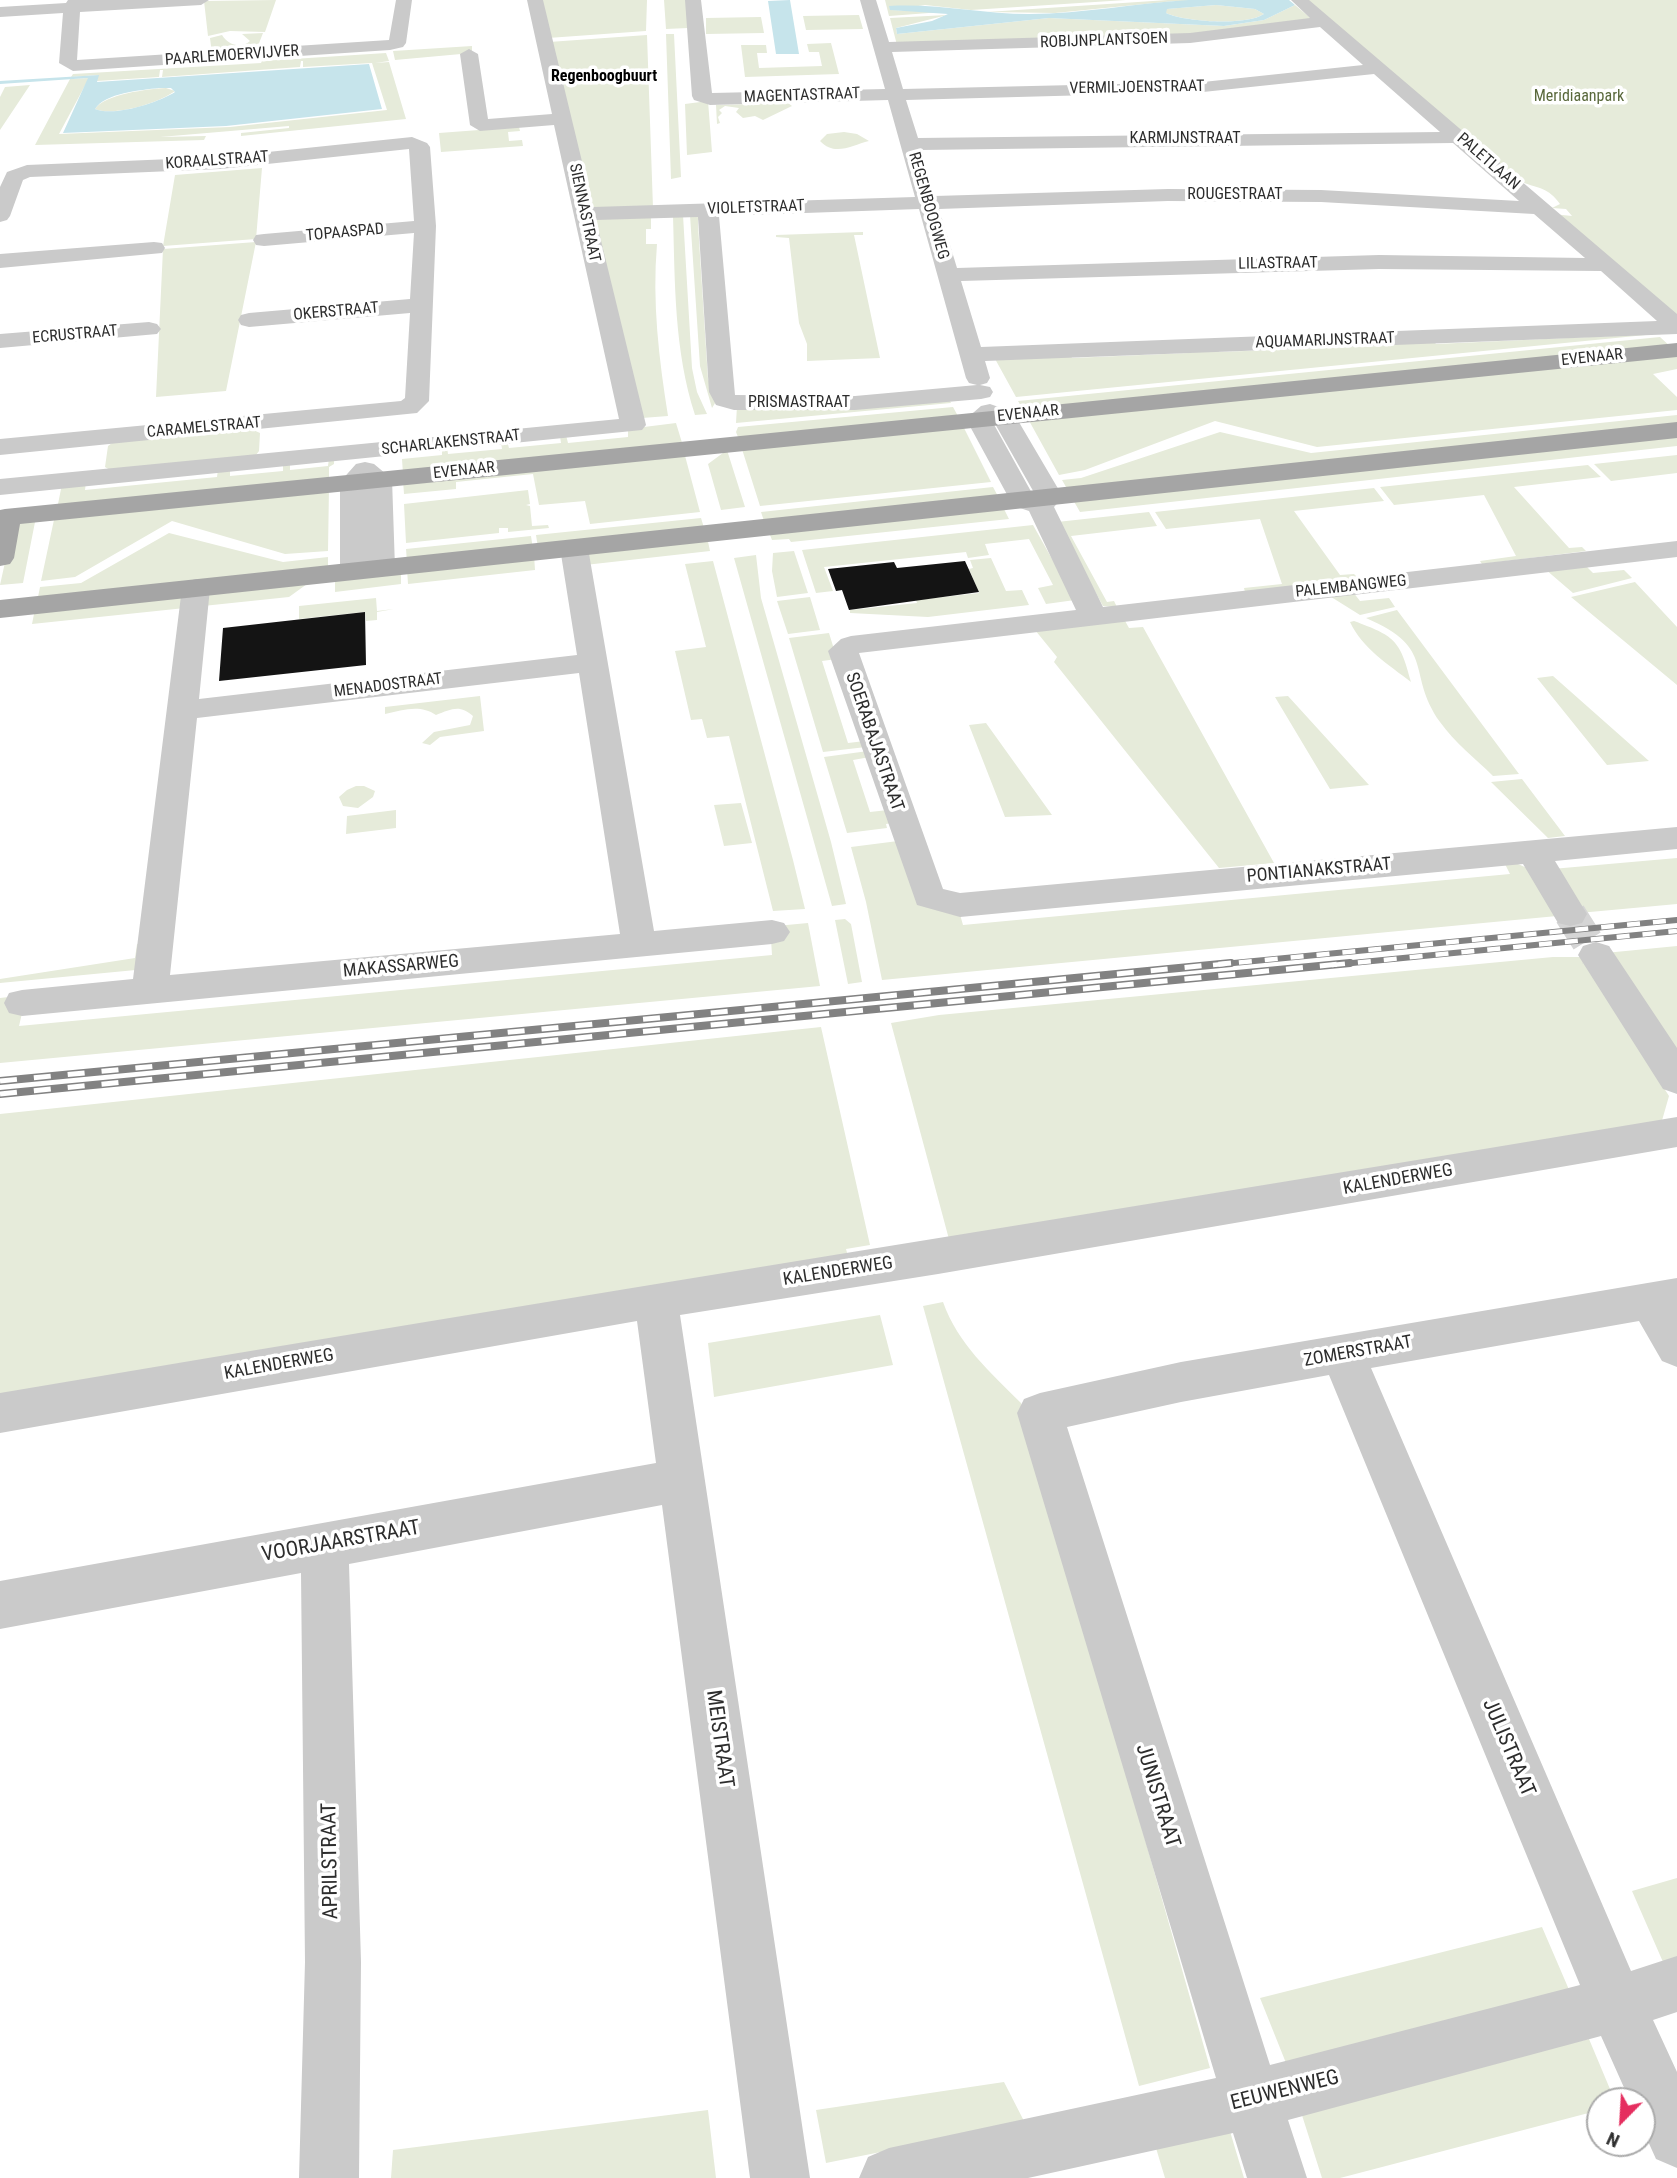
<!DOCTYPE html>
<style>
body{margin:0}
#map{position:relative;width:1677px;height:2178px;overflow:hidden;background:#fff;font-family:"Roboto Condensed",sans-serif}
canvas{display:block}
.north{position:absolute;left:1586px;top:2087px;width:70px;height:70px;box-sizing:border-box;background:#fff;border:2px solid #ababab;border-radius:50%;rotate:204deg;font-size:19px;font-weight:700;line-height:28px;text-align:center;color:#2d2d2d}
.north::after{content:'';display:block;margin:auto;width:24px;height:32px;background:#e52e5f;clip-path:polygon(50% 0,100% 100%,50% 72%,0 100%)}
</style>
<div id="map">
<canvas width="1677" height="2178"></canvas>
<div class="north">N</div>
</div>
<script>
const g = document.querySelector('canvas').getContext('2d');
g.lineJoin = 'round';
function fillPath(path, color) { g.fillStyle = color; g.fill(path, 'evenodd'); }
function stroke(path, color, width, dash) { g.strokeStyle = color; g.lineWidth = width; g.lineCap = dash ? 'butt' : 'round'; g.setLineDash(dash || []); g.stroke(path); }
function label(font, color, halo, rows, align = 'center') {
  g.font = font + ' "Roboto Condensed",sans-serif'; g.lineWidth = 7; g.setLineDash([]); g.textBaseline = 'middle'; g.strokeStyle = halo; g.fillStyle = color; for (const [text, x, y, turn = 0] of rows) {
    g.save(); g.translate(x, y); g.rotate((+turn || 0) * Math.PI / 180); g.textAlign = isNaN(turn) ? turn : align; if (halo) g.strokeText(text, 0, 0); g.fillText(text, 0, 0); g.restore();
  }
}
const green = new Path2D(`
 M 276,0 L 265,32 L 230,31 L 208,36 L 204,1 Z
 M 541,0 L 647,0 L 646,31 L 548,38 Z
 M 664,0 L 687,0 L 688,28 L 666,29 Z
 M 885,0 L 1126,0 L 971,10 L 925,5 L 891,10 L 942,12 L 889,16 Z
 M 1168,0 L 1285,0 L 1175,1 L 1055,13 L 987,12 Z
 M 1302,0 L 1677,0 L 1677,318 L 1553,214 L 1572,216 L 1566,209 L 1552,208 L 1560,204 C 1548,187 1539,189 1522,182 C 1508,176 1480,145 1468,135 L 1461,135 Z
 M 1216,5 L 1255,9 L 1264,14 C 1245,26 1186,22 1166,13 L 1166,9 Z
 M 1295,5 L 1314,21 L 1207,35 L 897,45 L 890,18 L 947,15 L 896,28 L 897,34 L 1049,18 L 1224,26 L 1264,20 Z
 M 859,15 L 863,29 L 806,30 L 803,16 Z
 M 761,17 L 764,33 L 706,34 L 706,18 Z
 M 263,33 L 256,51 L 212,54 L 210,38 L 222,35 C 228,45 241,49 250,41 L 242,34 Z
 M 666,34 L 674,34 L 681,177 L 671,179 Z
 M 647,35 L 653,208 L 589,211 L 549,42 Z
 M 831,43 L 839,74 L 745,77 L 741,45 L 766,45 L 767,53 L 757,53 L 759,68 L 822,66 L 819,52 L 809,52 L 807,44 Z
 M 472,46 L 472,53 L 395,60 L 393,51 Z
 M 386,53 L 389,61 L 375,63 L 389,62 L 406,119 L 241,136 L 241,133 L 289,128 L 289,126 L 160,137 L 206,136 L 204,140 L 35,145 L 70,79 L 89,78 L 59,134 L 230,127 L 387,110 L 372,63 L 303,67 L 303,61 L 301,61 L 300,67 L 162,77 L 163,70 L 160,70 L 159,77 L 97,81 L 98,75 L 71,77 L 73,74 L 261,63 L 262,61 Z
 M 30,85 L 0,130 L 0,97 L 5,87 Z
 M 166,88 L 175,91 C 159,103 113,117 95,109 C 105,94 148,89 166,88 Z
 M 708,101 L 712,152 L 687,155 L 685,104 Z
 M 788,103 L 792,106 L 763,120 L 755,116 L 743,118 L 736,112 L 739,108 L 725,106 L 719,110 L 722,113 L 718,117 L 720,123 L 717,124 L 716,105 Z
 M 519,127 L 520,131 L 508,132 L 509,141 L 522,140 L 523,146 L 441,152 L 439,133 Z
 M 844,132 L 857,134 L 869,141 C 852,145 835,157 820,141 L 827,134 Z
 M 262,168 L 256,239 L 163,246 L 175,175 Z
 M 683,215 L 692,368 L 697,392 L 707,414 L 695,415 C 674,350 675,283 673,216 Z
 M 690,215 L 703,215 L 703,219 L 698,220 L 698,225 L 708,379 L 717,400 L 712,408 L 700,366 Z
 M 651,216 L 651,229 L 646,229 L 646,244 L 657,244 C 652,302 659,359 668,416 L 642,418 L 636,416 L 596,218 Z
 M 863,232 L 863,235 L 854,235 L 880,358 L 807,361 L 807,344 L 799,323 L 789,238 L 776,237 L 776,235 Z
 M 256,242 L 226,391 L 156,397 L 163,249 Z
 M 1656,334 L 1016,397 L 994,357 L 1070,354 L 1072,358 L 1189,353 L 1217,348 L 1219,352 L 1378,346 L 1433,340 L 1436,344 Z
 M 1660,337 L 1672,348 L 1025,413 L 1018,401 Z
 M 1677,353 L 1677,369 L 1653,374 L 1677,397 L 1677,410 L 1317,447 L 1215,421 L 1085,470 L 1059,475 L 1027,417 Z
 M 949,399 L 951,403 L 736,423 L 737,406 L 744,409 L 866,408 Z
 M 953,407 L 959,418 L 738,437 L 736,432 L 738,427 Z
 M 1677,415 L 1677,428 L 1069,492 L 1062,480 L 1081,478 L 1220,432 L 1311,453 Z
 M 676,423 L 683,446 L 403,474 L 402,459 L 442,455 L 442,447 L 447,447 L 448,454 L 502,449 L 501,442 L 507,441 L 509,448 L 561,443 L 560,436 L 566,435 L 568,443 L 628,437 L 628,429 Z
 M 962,424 L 991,482 L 760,506 L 741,446 Z
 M 251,429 L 260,433 L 259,451 L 256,455 L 110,470 L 105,467 L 108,446 L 112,443 Z
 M 1677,433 L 1677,446 L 1080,512 L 1072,498 Z
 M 727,450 L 745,507 L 721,510 L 708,464 Z
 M 684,452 L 700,512 L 590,524 L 585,501 L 539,505 L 533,474 L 456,482 L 456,489 L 404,494 L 403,480 Z
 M 1677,455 L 1677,473 L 1611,481 L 1594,464 Z
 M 329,458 L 334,458 L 334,464 L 329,467 L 329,482 L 57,509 L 62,484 L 86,482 L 85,490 L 217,477 L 218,469 L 230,468 L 230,476 L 283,471 L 283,463 L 290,462 L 290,470 L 328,466 Z
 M 1588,465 L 1601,477 L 1514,487 L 1569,548 L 1582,547 L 1586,551 L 1482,564 L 1480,561 L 1516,556 L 1484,495 L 1394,505 L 1380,487 Z
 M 329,487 L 328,551 L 285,554 L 172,521 L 75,577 L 41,581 L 55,515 Z
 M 993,487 L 1000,500 L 765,524 L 761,512 Z
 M 1374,488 L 1384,501 L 1294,511 L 1340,575 L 1354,574 L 1358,578 L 1245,592 L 1244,588 L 1282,584 L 1260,519 L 1166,529 L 1155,512 Z
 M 528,490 L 530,504 L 526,505 L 530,506 L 532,526 L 548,525 L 549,528 L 508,532 L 508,528 L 499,528 L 499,533 L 406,543 L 404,504 Z
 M 1002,505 L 1009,519 L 791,542 L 789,539 L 772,540 L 768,530 Z
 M 1149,512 L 1157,526 L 1071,536 L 1107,602 L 1114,601 L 1117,607 L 1103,606 L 1057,522 Z
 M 36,517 L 23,583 L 0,585 L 13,526 Z
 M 701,518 L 705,531 L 538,548 L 536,535 Z
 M 1033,525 L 1075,600 L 1046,604 L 1038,588 L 1053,585 L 1029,539 L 985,544 L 989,555 L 968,558 L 966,552 L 824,567 L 833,591 L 816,593 L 802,550 Z
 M 169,533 L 283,562 L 328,557 L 328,571 L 37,602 L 40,587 L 81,583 Z
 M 531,536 L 533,549 L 407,562 L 406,549 Z
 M 707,537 L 710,551 L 585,565 L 588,553 Z
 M 794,551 L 808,593 L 777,597 L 772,571 L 773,553 Z
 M 534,555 L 535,570 L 408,584 L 407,569 Z
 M 756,555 L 761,598 L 831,842 L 846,904 L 832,906 L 734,558 Z
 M 991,558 L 1006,591 L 1022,590 L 1029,605 L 928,617 L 850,613 L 850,610 L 917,603 L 916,600 L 979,593 L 969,569 L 973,568 L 970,560 Z
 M 713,561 L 793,860 L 805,909 L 773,911 L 729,736 L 707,738 L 702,719 L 691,720 L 675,651 L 706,647 L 685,564 Z
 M 1585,565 L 1593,573 L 1624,570 L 1632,578 L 1573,593 L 1545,569 Z
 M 401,570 L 401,584 L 335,592 L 335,577 Z
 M 314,579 L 289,597 L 203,606 L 209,594 Z
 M 1635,582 L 1677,627 L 1677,685 L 1571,597 Z
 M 1353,592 L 1360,601 L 1389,598 L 1395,607 L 1360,615 L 1328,595 Z
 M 182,596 L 185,608 L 32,624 L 35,609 Z
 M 810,597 L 820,630 L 788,634 L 777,601 Z
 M 376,598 L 377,611 L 394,609 L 377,612 L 377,620 L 366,621 L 365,612 L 299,619 L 299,606 Z
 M 1397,610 L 1519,774 L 1493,776 C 1476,759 1454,742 1440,722 C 1405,672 1438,649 1366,618 Z
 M 1124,619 L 1129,628 L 1143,627 L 1274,863 L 1219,868 L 1054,662 L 1057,657 L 1035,630 Z
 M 1354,621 C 1394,636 1400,639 1411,682 C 1389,665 1362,648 1350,622 Z
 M 829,633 L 837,659 L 822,661 L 848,743 L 865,741 L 866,747 L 823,752 L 789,638 Z
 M 1553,676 L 1649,761 L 1607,765 L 1537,678 Z
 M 480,696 L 484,731 L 440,737 L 430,745 L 422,743 L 434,732 L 470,725 L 473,716 C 460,704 451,709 436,715 C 420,704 403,710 385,714 L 385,707 Z
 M 1288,696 L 1369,785 L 1330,789 L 1275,697 Z
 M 986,723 L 1052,815 L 1005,817 L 969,725 Z
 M 868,751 L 870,757 L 853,760 L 870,812 L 888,810 L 892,823 L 886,824 L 887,828 L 847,833 L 824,757 Z
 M 1522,779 L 1565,836 L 1548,838 L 1491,782 Z
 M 356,786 L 364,786 L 375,791 L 373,797 L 358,808 L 343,806 L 339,797 L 347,790 Z
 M 741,803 L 752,843 L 724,846 L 714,805 Z
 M 396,810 L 396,828 L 346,834 L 347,816 Z
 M 898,841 L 959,911 L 963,925 L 1510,874 L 1505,864 L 1518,864 L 1527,868 L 1557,916 L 882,980 L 866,902 L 851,847 Z
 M 1677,858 L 1677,904 L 1579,913 L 1552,869 Z
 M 845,919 L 851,924 L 862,982 L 848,984 L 835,920 Z
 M 808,923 L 820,986 L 0,1063 L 0,998 L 17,996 L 23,1009 L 19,1026 L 772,955 L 771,939 L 776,926 Z
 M 149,943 L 146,969 L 0,983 L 0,979 L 135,958 L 137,944 Z
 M 1677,946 L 1677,1066 L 1605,953 Z
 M 1553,957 L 1581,957 L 1669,1096 L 1661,1124 L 950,1243 L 891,1023 L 939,1015 Z
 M 821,1027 L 870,1245 L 846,1249 L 849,1260 L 0,1400 L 0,1114 Z
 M 943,1302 C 958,1344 990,1372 1021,1403 L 1210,2068 L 1139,2086 L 923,1306 Z
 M 880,1315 L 893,1365 L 714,1397 L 708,1343 Z
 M 1677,1878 L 1677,1958 L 1663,1962 L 1632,1891 Z
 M 1542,1927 L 1570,1992 L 1286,2063 L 1260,1998 Z
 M 1589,2039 L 1615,2101 L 1600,2101 L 1600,2110 L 1340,2178 L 1322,2178 L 1300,2109 Z
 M 1004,2082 L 1025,2123 L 826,2163 L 816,2110 Z
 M 708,2110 L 716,2178 L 391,2178 L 393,2150 Z
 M 1229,2128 L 1244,2178 L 1165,2178 L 1156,2148 Z`);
const water = new Path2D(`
 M 790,0 L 799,54 L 776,54 L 768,1 Z
 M 1189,0 L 1289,0 L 1295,5 L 1264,20 L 1224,26 L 1049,18 L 897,34 L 896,28 L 932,21 L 948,14 L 890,10 L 889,6 C 936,3 982,14 1029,14 C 1083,14 1135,3 1189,0 ZM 1216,5 L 1255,9 L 1264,14 C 1246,26 1185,22 1166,13 L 1167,9 Z
 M 369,64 L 382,109 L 226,126 L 63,133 L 88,78 L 0,84 L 0,81 L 99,75 L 97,82 ZM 159,88 L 171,88 L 175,92 C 158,103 113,117 95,109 C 105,93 141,90 159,88 Z`);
const building = new Path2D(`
 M 965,561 L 979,592 L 849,610 L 842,590 L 836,591 L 828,569 L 894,562 L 897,568 Z
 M 365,612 L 366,665 L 219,681 L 223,628 Z`);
const minorTunnel = new Path2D(`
 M 1570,914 L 1596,955`);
const minor = new Path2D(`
 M 68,0 L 209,0 L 201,5 L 80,12 L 77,60 L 389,40 L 396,0 L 412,0 L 406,43 L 403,47 L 390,50 L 73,71 L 59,63 L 63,13 L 0,17 L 0,7 L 66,3 Z
 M 527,0 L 543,0 L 593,207 L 915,197 L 888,100 L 710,105 L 694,100 L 692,96 L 685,0 L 701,0 L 712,93 L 885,89 L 860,0 L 876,0 L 889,42 L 1190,33 L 1310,18 L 1291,0 L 1309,0 L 1677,314 L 1677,334 L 985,361 L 990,378 L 987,383 L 980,385 L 990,387 L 993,392 L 990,397 L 981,399 L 855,410 L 734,410 L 716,405 L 709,392 L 698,217 L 596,220 L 646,425 L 642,430 L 0,495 L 0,479 L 619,419 L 554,125 L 480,131 L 470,125 L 460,54 L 469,49 L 478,54 L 488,119 L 552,114 ZM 1320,27 L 1363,65 L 1203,82 L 903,89 L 892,52 L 1190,43 ZM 1374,74 L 1440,132 L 918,138 L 906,100 L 1203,92 ZM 1453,143 L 1519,201 L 1321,190 L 1168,189 L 935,196 L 921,150 ZM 1168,201 L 1321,202 L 1534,214 L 1585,258 L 1379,255 L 957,268 L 939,209 ZM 919,209 L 966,378 L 969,383 L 977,385 L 855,396 L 735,395 L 719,216 ZM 1379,269 L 1601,271 L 1657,321 L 981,347 L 961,281 Z
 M 412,137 L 427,143 L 430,147 L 436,226 L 429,401 L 417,413 L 0,455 L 0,439 L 401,401 L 405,398 L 410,313 L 249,327 L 241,325 L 238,320 L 241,315 L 249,313 L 410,299 L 414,233 L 264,246 L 256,245 L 253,240 L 256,235 L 264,234 L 414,221 L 409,149 L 220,169 L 30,177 L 23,180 L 10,216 L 7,220 L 0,222 L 0,187 L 7,172 L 27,165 L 220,157 Z
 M 154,242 L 162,243 L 165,248 L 162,253 L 0,268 L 0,254 Z
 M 149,322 L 157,324 L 161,329 L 157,334 L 0,348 L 0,334 Z
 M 990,404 L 1013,412 L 1063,497 L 1054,507 L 1103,607 L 1677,541 L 1677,557 L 859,653 L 943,889 L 960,893 L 1677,827 L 1677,849 L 1555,861 L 1587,914 L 1582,923 L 1570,926 L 1558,923 L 1523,864 L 960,917 L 917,905 L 828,651 L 841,639 L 851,636 L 1076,610 L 1029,511 L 1014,506 L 1010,500 L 966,419 L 981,406 ZM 992,421 L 994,422 L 1036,496 L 1033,495 Z
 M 365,462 L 374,464 L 392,479 L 395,568 L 391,574 L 381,576 L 371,574 L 368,569 L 364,577 L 354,579 L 344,577 L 340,571 L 340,482 L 356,464 Z
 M 574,540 L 584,542 L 588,548 L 654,931 L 772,920 L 784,923 L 790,932 L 784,941 L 772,944 L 22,1016 L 9,1013 L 4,1003 L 9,993 L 22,990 L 133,979 L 182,588 L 186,582 L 196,579 L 206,582 L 210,588 L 199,699 L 577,655 L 560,548 L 564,542 ZM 579,673 L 620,934 L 170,975 L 197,718 Z
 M 1596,942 L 1609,946 L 1677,1048 L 1677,1094 L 1663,1089 L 1578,955 L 1583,946 Z
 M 1677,1117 L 1677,1147 L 938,1274 L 680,1315 L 810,2178 L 750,2178 L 662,1505 L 349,1564 L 361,1962 L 359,2178 L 299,2178 L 305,1962 L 301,1573 L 0,1629 L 0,1581 L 656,1463 L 637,1321 L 0,1433 L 0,1393 C 559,1298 1118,1210 1677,1117 Z
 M 1677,1278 L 1677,1367 L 1662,1361 L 1639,1321 L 1371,1368 L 1631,1971 L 1677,1956 L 1677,2012 L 1653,2020 L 1677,2072 L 1677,2168 L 1656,2159 L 1642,2128 L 1642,2101 L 1630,2101 L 1601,2036 L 1288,2120 L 1307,2178 L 1247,2178 L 1233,2133 L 1028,2178 L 859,2178 L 868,2157 L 889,2148 L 1216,2078 L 1017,1413 L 1024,1399 L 1040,1393 L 1181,1362 ZM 1329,1375 L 1580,1985 L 1270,2065 L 1067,1427 L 1181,1402 Z`);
const major = new Path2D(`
 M 1677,343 L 1677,357 L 20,524 L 14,558 L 10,564 L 0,566 L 0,510 L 5,509 Z
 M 1677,422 L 1677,438 L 0,618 L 0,600 Z`);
const railFar1 = new Path2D(`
 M 1213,965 L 1677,920
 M 1332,965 L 1677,931`);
const rail = new Path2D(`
 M 0,1081 L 1231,963
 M 0,1094 L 1350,963`);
const farStreetnames = [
 ["ROBIJNPLANTSOEN",1104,41,-2],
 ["PAARLEMOERVIJVER",232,56,-4],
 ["VERMILJOENSTRAAT",1137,88,-1],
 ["MAGENTASTRAAT",802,96,-2],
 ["KARMIJNSTRAAT",1185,139],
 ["KORAALSTRAAT",217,161,-4],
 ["PALETLAAN",1488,162,41],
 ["ROUGESTRAAT",1235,195],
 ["REGENBOOGWEG",928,206,74],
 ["VIOLETSTRAAT",756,208,-2],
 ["SIENNASTRAAT",584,213,78],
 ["TOPAASPAD",345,233,-5],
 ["LILASTRAAT",1278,264,-1],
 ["OKERSTRAAT",336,312,-5],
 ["ECRUSTRAAT",75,335,-5],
 ["AQUAMARIJNSTRAAT",1325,341,-2],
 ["EVENAAR",1592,358,-6],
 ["PRISMASTRAAT",799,403],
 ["EVENAAR",1028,414,-6],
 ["CARAMELSTRAAT",204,428,-5],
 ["SCHARLAKENSTRAAT",451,443,-6],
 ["EVENAAR",464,471,-6],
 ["PALEMBANGWEG",1351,587,-6],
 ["MENADOSTRAAT",388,686,-7]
];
const farNeighbourhoodnames = [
 ["Regenboogbuurt",604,77]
];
const farParknames = [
 ["Meridiaanpark",1579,97]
];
const streetNames = [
 ["SOERABAJASTRAAT",874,742,71],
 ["PONTIANAKSTRAAT",1319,871,-5],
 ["MAKASSARWEG",401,967,-5],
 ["KALENDERWEG",1398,1180,-10],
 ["KALENDERWEG",838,1272,-9],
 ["ZOMERSTRAAT",1358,1352,-10],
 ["KALENDERWEG",279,1365,-10]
];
const nearStreetnames = [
 ["VOORJAARSTRAAT",341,1542,-10],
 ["MEISTRAAT",719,1739,82],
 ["JULISTRAAT",1508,1748,67],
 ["JUNISTRAAT",1157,1796,73],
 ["APRILSTRAAT",331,1861,-91],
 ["EEUWENWEG",1285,2091,-14]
];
fillPath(green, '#e6ebda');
fillPath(water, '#c6e4eb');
fillPath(building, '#141414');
stroke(minorTunnel, '#d5d5d5', 32, [32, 16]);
fillPath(minor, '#cacaca');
fillPath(major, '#a5a5a5');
stroke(railFar1, '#828282', 6);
stroke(rail, '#828282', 8);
stroke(railFar1, '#fff', 4.5, [13]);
stroke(rail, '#fff', 5, [17]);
label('16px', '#2d2d2d', '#fff', farStreetnames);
label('bold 16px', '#000', '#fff', farNeighbourhoodnames);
label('16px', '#59683b', '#fff', farParknames);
label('18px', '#2d2d2d', '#fff', streetNames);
label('21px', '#2d2d2d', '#fff', nearStreetnames);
</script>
